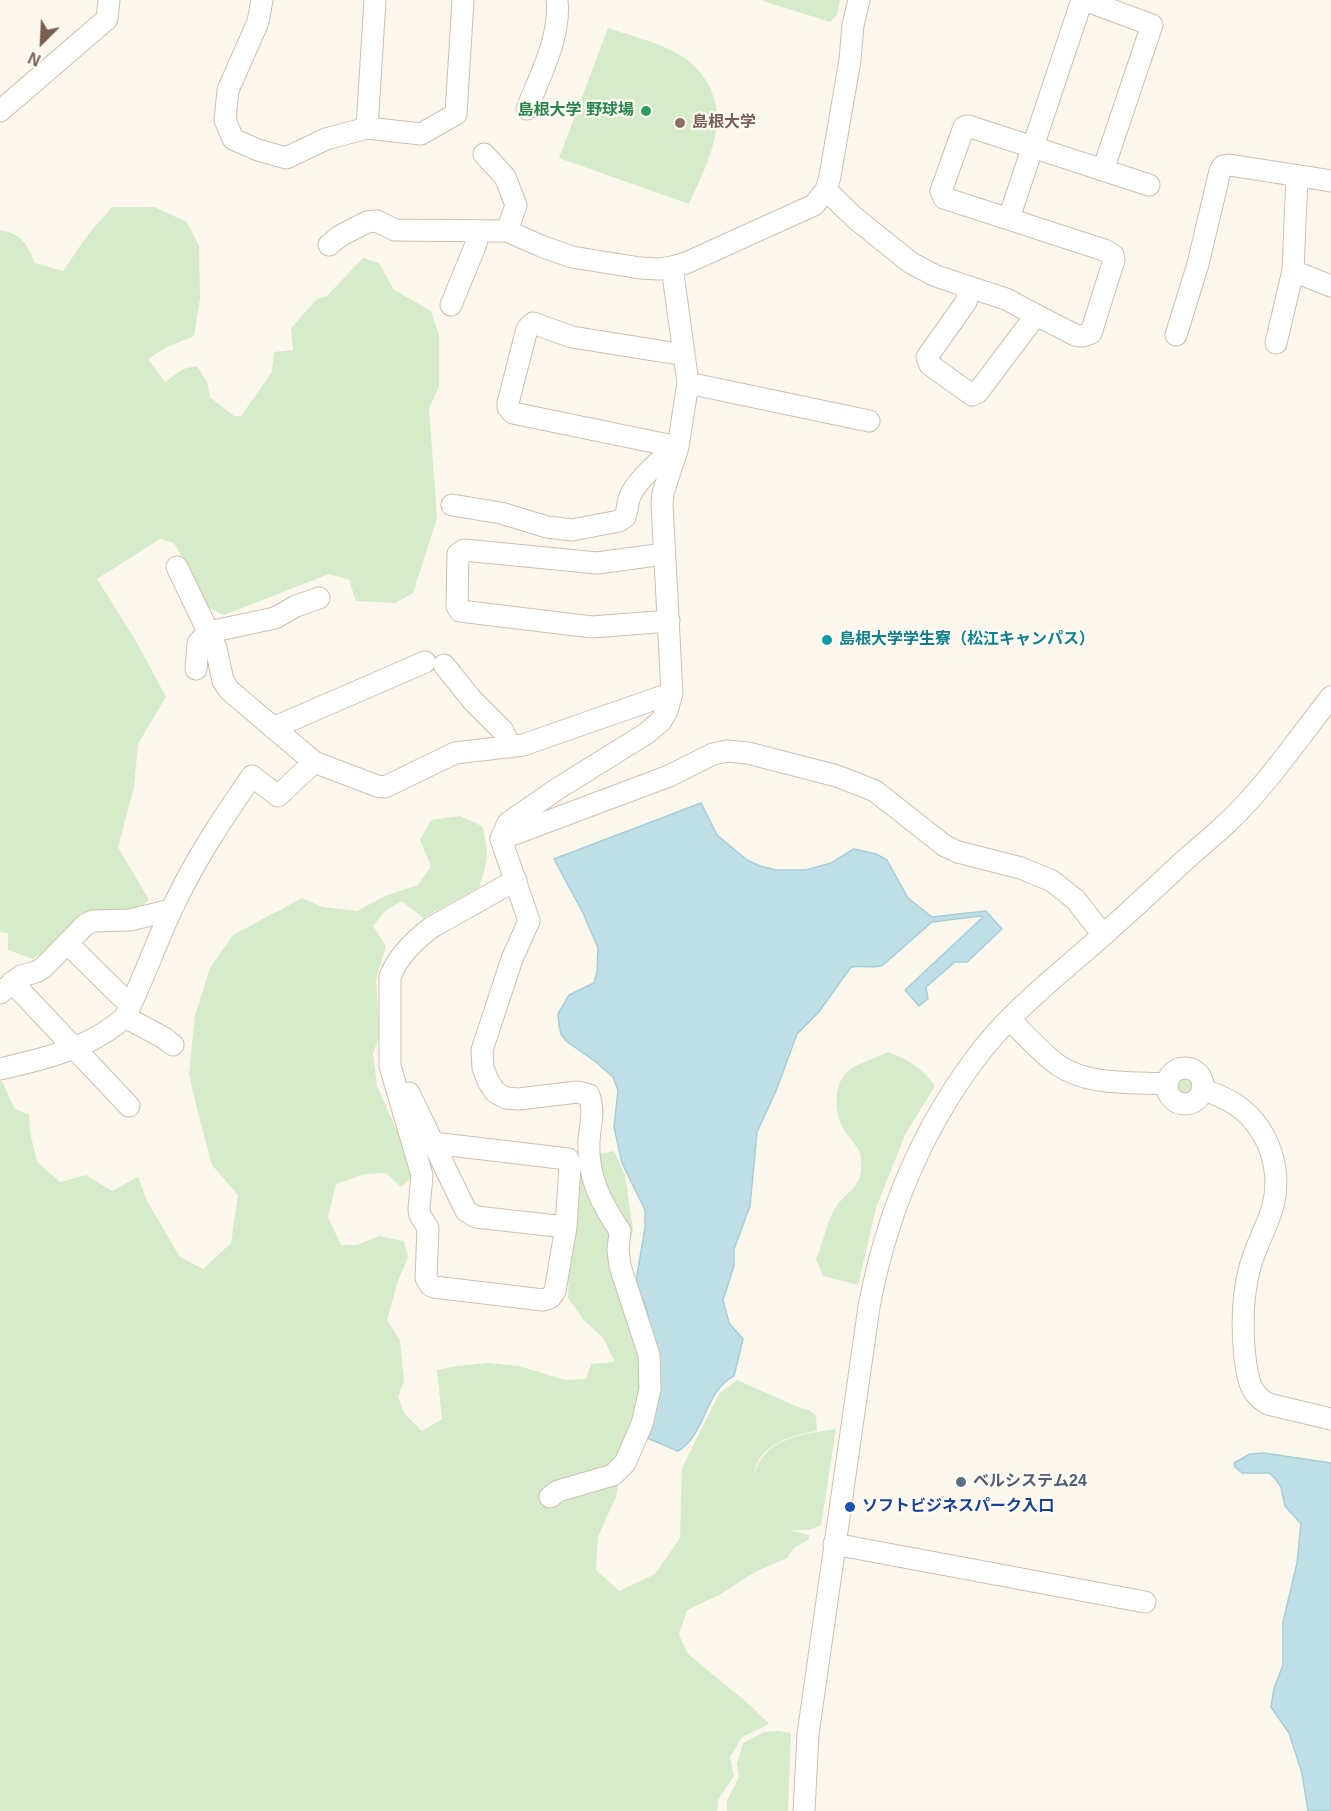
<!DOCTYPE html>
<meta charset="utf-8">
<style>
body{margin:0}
#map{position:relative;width:1331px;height:1811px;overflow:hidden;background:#fcf7ec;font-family:Arial,sans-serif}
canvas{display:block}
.north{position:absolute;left:12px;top:12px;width:60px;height:60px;-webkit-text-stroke:4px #fffaf2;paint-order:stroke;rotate:204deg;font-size:16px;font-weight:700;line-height:24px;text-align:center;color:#785f4e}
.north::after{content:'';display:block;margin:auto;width:21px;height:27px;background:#785f4e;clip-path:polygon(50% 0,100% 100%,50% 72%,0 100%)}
</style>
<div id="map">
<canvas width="1331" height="1811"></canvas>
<div class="north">N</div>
</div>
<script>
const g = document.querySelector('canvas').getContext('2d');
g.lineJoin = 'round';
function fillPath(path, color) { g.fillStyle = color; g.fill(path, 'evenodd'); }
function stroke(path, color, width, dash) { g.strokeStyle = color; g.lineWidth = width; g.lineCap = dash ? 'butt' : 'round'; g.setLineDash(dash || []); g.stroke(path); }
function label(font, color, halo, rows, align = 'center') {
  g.font = font + ' Arial,"Noto Sans JP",sans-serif'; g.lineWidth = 4.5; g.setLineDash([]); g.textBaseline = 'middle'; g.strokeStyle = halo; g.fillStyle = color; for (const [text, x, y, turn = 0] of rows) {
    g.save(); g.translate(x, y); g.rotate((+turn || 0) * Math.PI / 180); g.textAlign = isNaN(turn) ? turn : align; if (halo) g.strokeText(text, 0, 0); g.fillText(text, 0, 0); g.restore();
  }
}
const green = new Path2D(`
 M 760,0 L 840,0 L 837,15 L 830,22 Z
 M 608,28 C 635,37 666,44 689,61 C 696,66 702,75 707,82 C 731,123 706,165 689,204 L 559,158 Z
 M 112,207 L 154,207 L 187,222 L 199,246 L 200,299 L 194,336 L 167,347 L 148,359 L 165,382 L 183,369 L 197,366 L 207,382 L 210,397 L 234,416 L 241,416 L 272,372 L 274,352 L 293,350 L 291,328 L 317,299 L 327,296 L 363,258 L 379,263 L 394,290 L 431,311 L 439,335 L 439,387 L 429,408 L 437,518 L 413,593 L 395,603 L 356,601 L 349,580 L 329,574 L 224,615 L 209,608 L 174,543 L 160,539 L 97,579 L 136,641 L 166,697 L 138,744 L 134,787 L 118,847 L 149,900 L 128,918 L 81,913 L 71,933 L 33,959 L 8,950 L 8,933 L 0,932 L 0,230 C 22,234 27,244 35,263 L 63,271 L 87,236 Z
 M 460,816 L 482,826 C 489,851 488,862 479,887 L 423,918 L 402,901 L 385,911 L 373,926 L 386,946 L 376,980 L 380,1035 L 373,1053 L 377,1086 L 411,1162 L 412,1178 L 401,1187 L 386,1173 L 365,1174 L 336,1184 L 328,1217 L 341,1245 L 357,1245 L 379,1236 L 404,1241 L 408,1257 L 398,1281 L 387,1320 L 400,1340 L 404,1381 L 398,1397 L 404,1413 L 422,1431 L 442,1419 L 437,1370 L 457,1366 L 488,1363 L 519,1366 L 565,1380 L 586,1379 L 591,1364 L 615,1362 L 603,1338 L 583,1319 L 568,1298 L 570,1232 L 580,1158 L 614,1151 L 625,1175 L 633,1230 L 619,1285 L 638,1338 L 644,1381 L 622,1449 L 617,1494 L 598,1537 L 596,1570 L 619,1591 L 655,1574 L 680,1538 L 682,1468 L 719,1394 L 737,1380 L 800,1408 L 809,1410 L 816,1416 L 817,1431 C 791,1435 756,1446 754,1476 C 763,1438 802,1434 836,1429 L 821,1525 L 809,1530 L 790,1530 L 809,1535 L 809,1539 L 794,1548 L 787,1558 L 755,1572 L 721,1594 L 687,1610 L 679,1635 L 688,1654 L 750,1705 L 769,1724 L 742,1737 L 730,1757 L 734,1776 L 718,1800 L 717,1811 L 0,1811 L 0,1081 L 3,1083 L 14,1108 L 29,1115 L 30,1132 L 37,1162 L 60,1182 L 86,1175 L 112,1191 L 138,1177 L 147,1201 L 180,1257 L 203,1269 L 231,1243 L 238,1195 L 212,1165 L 199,1117 L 189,1074 L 195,1015 L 210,968 L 233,935 L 302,898 L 322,907 L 357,911 L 385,896 L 418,885 L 431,866 L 420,840 L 431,820 Z
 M 888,1052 C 908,1060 922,1067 935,1086 L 905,1135 L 876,1208 L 858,1285 L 823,1276 L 816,1259 C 824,1242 826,1222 836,1207 C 845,1193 859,1189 861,1170 C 863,1150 857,1148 846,1133 C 835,1119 832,1087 846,1073 C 856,1063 875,1059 888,1052 Z
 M1175 1086a10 10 0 1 1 20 0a10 10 0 1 1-20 0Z
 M 779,1731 L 791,1733 L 788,1811 L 727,1811 L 727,1801 L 739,1777 L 737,1764 L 743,1743 L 764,1732 Z`);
const water = new Path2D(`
 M 701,803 L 717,835 L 747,860 L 760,866 L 776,870 L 806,870 L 831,863 L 854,849 L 876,854 L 887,860 L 908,898 L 932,917 L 986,911 L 1002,929 L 967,962 L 955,962 L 926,987 L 928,999 L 919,1006 L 905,990 L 983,917 L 981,916 L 932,922 L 883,965 C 874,969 862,965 851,967 L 818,1013 L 797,1034 L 776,1091 L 757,1132 L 750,1206 L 734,1249 L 734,1266 L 723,1300 L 729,1323 L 743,1339 L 734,1376 C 704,1391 706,1435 678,1451 L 647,1438 L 654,1348 L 646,1306 L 637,1287 L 637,1275 L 645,1228 L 645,1210 L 622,1163 L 614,1127 L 618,1090 L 613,1077 L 596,1062 L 566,1041 L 561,1034 L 559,1025 L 558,1014 L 569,995 L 594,983 L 597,972 L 598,948 L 583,913 L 554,859 Z
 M 1264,1453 L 1331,1463 L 1331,1811 L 1308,1811 L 1302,1773 L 1289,1733 L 1271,1707 L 1274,1688 L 1283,1665 L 1283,1622 L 1297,1563 L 1301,1524 L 1285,1506 L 1281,1487 L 1275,1478 L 1269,1473 L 1242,1473 L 1235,1467 L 1234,1463 L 1250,1454 Z`);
const minor = new Path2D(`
 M 262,0 L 258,22 L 228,90 L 225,120 L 233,139 L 258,150 L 286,158 L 326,139 L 367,128 L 421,134 L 456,114 L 463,0
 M 1084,0 L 1152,25 L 1103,170 L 1149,185
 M 527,109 C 540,75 561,37 557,0
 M 0,111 L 107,19 L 109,0
 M 367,128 L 375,0
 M 484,154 L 505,177 L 516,205 L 507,231
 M 826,190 L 855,218 L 911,263 L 936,276 L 1006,299 L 1036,315
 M 1009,218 L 1082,0
 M 329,245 L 340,236 L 367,222 L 377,221 L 395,230 L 507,231 L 541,246 L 572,257 L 640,268 L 659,269 L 672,267
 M 1293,271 L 1331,286
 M 970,287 L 966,302 L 927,357 L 930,365 L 972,395 L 978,392 L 1036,315 L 1075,335 L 1082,336 L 1091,333 L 1114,260 L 1113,255 L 1104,250 L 944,198 L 941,191 L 964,127 L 968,126 L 1103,170
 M 451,305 L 476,244 L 478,232
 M 1176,335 L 1198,264 L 1220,171 L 1223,166 L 1229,165 L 1331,181
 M 1276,343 L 1293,271 L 1297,176
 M 688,383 L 869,421
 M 678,447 L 513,413 L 508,407 L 508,403 L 527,329 L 533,323 L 572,337 L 672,353 L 684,352
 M 452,505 L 501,513 L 547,527 L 572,530 L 619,521 L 625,517 C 628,510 627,501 631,494 C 639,478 663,457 677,447
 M 664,554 L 597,563 L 464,550 L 458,554 L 457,606 L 460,611 L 592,627 L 669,621
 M 177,567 L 216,648 L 223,681 L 229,690 L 314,762 L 377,786 L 385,787 L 455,753 L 523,745 L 672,693
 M 444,665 L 473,701 L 503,731 L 510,747
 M 196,669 L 198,643 L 209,632 L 275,618 L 296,606 L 319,598
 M 273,728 L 425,662
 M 501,839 L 669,776 L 713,754 L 727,751 L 748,753 L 837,776 L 875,791 L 945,846 L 958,852 L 1021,868 L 1052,881 L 1076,900 L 1103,935
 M 67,943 L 130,1005
 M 12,982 L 129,1106
 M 0,993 L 21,976 L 36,972 L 43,968 L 85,925 L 93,921 L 130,920 L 171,910
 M 125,1017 L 164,1038 L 173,1045
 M 1010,1020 C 1026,1035 1040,1052 1058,1065 C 1088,1086 1132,1082 1167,1084
 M1167 1086a18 18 0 1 1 36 0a18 18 0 1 1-36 0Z
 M 0,1069 C 44,1059 91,1048 125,1017 C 142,982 155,946 171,911 C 193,863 222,819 252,776 L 278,796 L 314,762
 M 1202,1089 C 1215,1094 1229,1099 1239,1107 C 1269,1130 1282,1169 1273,1206 C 1267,1228 1254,1248 1249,1271 C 1242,1299 1242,1329 1245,1358 C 1248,1379 1249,1393 1268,1404 L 1331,1419
 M 409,1093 L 466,1211 L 476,1217 L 566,1227
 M 433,1143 L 568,1159 L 570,1166 L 566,1227 L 555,1291 L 550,1298 L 543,1300 L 434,1287 L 430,1285 L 426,1278 L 428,1228 L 420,1215 L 419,1209 L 422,1175 L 390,1066 L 390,977 C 397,957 415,940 432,927 L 516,880
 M 550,1497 L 558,1491 L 613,1475 L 625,1463 L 642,1424 L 650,1389 L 649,1355 L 620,1266 L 618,1250 L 620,1231 C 601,1203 587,1176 589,1141 C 590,1124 595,1112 589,1095 L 577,1092 L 519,1099 L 506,1098 L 495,1092 L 488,1081 L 483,1068 L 482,1050 L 512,959 L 529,921 L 501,839 L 508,823 L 557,789 L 647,733 L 661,721 L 667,711 L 672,693 L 662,504 L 663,493 L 678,447 L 688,383 L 672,267 L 686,263 L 814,205 L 826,190 L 830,176 L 850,60 L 853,25 L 859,0
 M 834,1544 L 1145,1602
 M 804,1811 L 808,1734 L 869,1307 C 886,1216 920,1133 975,1059 C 1005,1018 1047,984 1085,951 C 1120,921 1153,890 1186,859 C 1200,847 1214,835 1227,823 C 1267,785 1297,740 1331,697`);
const markers = [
 [646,111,6,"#2e9e5b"],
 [680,123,6,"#8d6e63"],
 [827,640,6,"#0f9aa8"],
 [961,1482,6,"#5c6f8a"],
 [850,1507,6,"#1a4fb4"]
];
const leisureNames = [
 ["島根大学 野球場",634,111]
];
const educationNames = [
 ["島根大学",692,123]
];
const cultureNames = [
 ["島根大学学生寮（松江キャンパス）",839,640]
];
const serviceNames = [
 ["ベルシステム24",973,1482]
];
const transitNames = [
 ["ソフトビジネスパーク入口",862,1507]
];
fillPath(green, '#d5ebc9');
fillPath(water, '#bfdfe6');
stroke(water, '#a6ced8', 1.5);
stroke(minor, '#cfbfb0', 23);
stroke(minor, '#fff', 21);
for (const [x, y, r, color] of markers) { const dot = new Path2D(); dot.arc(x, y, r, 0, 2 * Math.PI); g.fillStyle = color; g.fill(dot); stroke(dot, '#fffaf2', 2); }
label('bold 16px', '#27864d', '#fffaf2', leisureNames, 'right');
label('bold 16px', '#785e54', '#fffaf2', educationNames, 'left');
label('bold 16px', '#0d838f', '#fffaf2', cultureNames, 'left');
label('bold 16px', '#4e5e75', '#fffaf2', serviceNames, 'left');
label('bold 16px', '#164399', '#fffaf2', transitNames, 'left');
</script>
